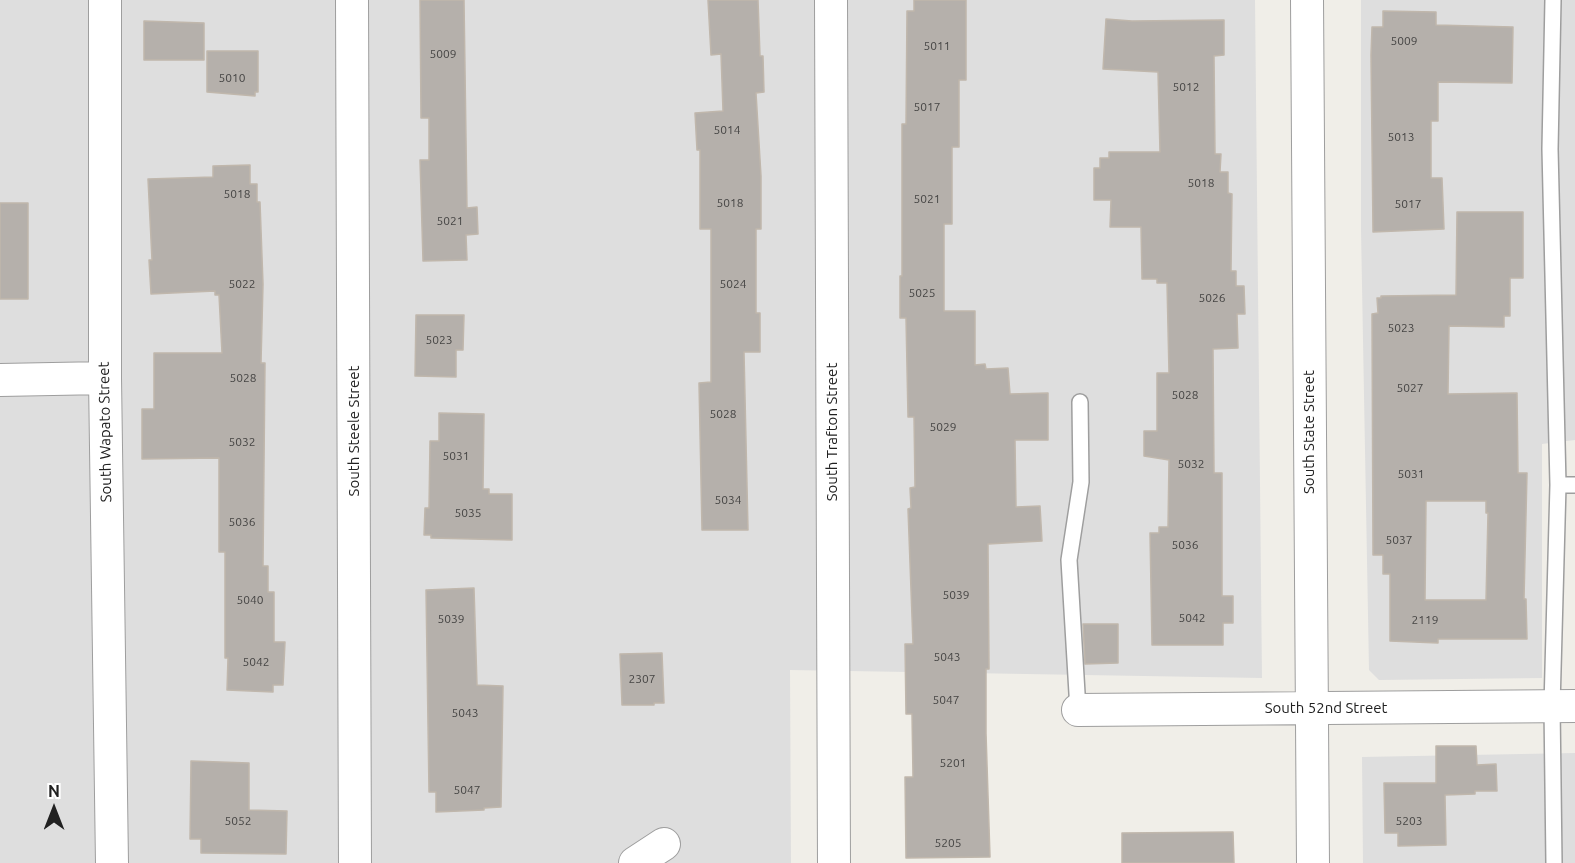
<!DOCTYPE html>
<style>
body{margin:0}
#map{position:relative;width:1575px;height:863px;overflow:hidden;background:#f0eee8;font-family:Ubuntu,sans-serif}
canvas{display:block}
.north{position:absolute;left:24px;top:779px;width:60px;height:60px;-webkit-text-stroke:4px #fff;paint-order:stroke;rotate:0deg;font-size:16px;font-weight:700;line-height:24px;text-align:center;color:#212121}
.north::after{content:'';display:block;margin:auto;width:21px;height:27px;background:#212121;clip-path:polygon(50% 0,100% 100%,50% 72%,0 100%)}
</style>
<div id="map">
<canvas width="1575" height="863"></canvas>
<div class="north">N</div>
</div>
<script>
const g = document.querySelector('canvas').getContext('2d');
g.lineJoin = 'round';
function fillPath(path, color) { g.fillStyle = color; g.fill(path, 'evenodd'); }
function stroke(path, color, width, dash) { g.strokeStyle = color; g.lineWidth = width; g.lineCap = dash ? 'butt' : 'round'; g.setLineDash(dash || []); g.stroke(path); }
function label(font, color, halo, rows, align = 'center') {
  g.font = font + ' Ubuntu,sans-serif'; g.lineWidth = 4.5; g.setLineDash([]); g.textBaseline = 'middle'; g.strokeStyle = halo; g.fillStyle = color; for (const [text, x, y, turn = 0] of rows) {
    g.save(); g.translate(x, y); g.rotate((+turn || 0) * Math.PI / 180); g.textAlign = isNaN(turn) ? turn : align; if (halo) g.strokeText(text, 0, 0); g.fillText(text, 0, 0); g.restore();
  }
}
const residential = new Path2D(`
 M 0,0 L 1255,0 L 1262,678 L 790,670 L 791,863 L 0,863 Z
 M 1361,0 L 1575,0 L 1575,440 L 1542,444 L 1542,678 L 1379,680 L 1369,670 L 1361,230 Z
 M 1575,753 L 1575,863 L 1363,863 L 1362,757 Z`);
const building = new Path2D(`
 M 420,0 L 464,0 L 467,208 L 477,207 L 478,234 L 466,235 L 467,260 L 423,261 L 420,160 L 429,160 L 429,118 L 421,118 Z
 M 708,0 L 758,0 L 760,56 L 763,56 L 764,92 L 756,93 L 761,176 L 761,229 L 756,229 L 756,313 L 760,313 L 760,352 L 744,352 L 748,530 L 702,530 L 699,383 L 711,382 L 711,229 L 700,229 L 700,150 L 697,150 L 695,113 L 723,111 L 721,54 L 711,55 Z
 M 914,0 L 966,0 L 966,80 L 959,80 L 959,147 L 952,147 L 952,224 L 944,224 L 944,311 L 975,311 L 975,365 L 985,364 L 986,369 L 1008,368 L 1010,394 L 1048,393 L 1048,440 L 1015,440 L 1016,507 L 1040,506 L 1042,541 L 988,544 L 989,669 L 986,669 L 986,733 L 990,857 L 906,858 L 905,777 L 913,777 L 912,714 L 906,714 L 905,644 L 913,644 L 908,509 L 911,508 L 910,488 L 915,487 L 914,417 L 908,417 L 906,318 L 900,318 L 900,276 L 902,276 L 902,124 L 906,124 L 907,11 L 914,11 Z
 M 1383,11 L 1436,12 L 1436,25 L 1513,27 L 1512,83 L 1438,82 L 1438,121 L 1431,121 L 1431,178 L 1442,178 L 1444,229 L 1373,232 L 1371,55 L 1372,27 L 1383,27 Z
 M 1106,19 L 1132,21 L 1224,20 L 1224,55 L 1214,56 L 1215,154 L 1221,154 L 1220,172 L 1228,172 L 1228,193 L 1232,194 L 1231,271 L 1236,271 L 1236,286 L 1244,286 L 1245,314 L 1237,314 L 1238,348 L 1213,349 L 1214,473 L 1222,473 L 1222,596 L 1233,596 L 1233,623 L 1223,623 L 1223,645 L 1152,645 L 1150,533 L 1159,533 L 1159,527 L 1168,527 L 1169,460 L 1144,456 L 1144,431 L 1157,431 L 1157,373 L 1169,373 L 1167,283 L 1157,283 L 1157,279 L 1142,279 L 1141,227 L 1110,227 L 1111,200 L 1094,200 L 1094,168 L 1100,168 L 1100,158 L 1109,158 L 1109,152 L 1160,152 L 1158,72 L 1103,69 Z
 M 144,21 L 204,23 L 204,60 L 144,60 Z
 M 207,51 L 258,51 L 258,92 L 255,92 L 255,96 L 207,92 Z
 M 250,165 L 250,184 L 257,184 L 257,202 L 260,202 L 263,284 L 261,363 L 265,363 L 263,566 L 268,566 L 268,592 L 274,592 L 274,642 L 285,642 L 283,685 L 273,685 L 273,692 L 227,690 L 228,658 L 225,658 L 225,552 L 219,552 L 219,458 L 142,459 L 142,409 L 154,409 L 154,353 L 222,353 L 219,295 L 215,295 L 215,291 L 151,294 L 149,260 L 152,260 L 148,179 L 213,177 L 213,166 Z
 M 0,203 L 28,203 L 28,299 L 0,299 Z
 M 1457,212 L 1523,212 L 1523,278 L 1510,278 L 1510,316 L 1504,316 L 1504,327 L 1449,326 L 1448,394 L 1517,393 L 1518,473 L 1527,473 L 1524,599 L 1526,599 L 1527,639 L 1438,639 L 1438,643 L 1390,641 L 1390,574 L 1383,574 L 1383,555 L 1373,555 L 1372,314 L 1378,313 L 1377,298 L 1381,298 L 1381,296 L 1456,295 ZM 1426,501 L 1486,501 L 1486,513 L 1488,513 L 1486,600 L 1425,600 Z
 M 416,315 L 464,315 L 463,350 L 456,350 L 456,377 L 415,376 Z
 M 439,413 L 484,414 L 483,489 L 489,489 L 489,494 L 512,494 L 512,540 L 431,538 L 431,535 L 424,535 L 425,508 L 429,508 L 430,441 L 439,441 Z
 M 474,588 L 477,685 L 503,686 L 501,807 L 484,808 L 484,810 L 436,812 L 436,792 L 429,792 L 426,590 Z
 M 1083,624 L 1118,624 L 1118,663 L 1085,664 Z
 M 662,653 L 664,703 L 654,703 L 654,705 L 622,705 L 620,654 Z
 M 1436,746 L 1476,746 L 1477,765 L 1496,764 L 1497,791 L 1475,791 L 1475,794 L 1445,795 L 1446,845 L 1398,846 L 1398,833 L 1385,833 L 1384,783 L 1436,783 Z
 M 191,761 L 249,763 L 249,810 L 287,811 L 286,854 L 201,853 L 201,839 L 190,839 Z
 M 1233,832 L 1234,863 L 1122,863 L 1122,833 Z`);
const service = new Path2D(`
 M 1553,0 L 1550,149 L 1558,485 L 1552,706 L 1554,863
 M 1558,485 L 1575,485
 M 1078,710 L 1069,560 L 1081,482 L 1080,402`);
const minor = new Path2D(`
 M 105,0 L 105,378 L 112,863
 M 352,0 L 355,863
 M 831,0 L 834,863
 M 1307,0 L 1313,863
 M 0,380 L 105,378
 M 1078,710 L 1575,706
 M 635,863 L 664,844`);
const numberNames = [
 ["5009",1404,41],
 ["5011",937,46],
 ["5009",443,54],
 ["5010",232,78],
 ["5012",1186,87],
 ["5017",927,107],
 ["5014",727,130],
 ["5013",1401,137],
 ["5018",1201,183],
 ["5018",237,194],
 ["5021",927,199],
 ["5018",730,203],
 ["5017",1408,204],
 ["5021",450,221],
 ["5022",242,284],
 ["5024",733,284],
 ["5025",922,293],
 ["5026",1212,298],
 ["5023",1401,328],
 ["5023",439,340],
 ["5028",243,378],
 ["5027",1410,388],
 ["5028",1185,395],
 ["5028",723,414],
 ["5029",943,427],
 ["5032",242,442],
 ["5031",456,456],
 ["5032",1191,464],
 ["5031",1411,474],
 ["5034",728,500],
 ["5035",468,513],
 ["5036",242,522],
 ["5037",1399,540],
 ["5036",1185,545],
 ["5039",956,595],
 ["5040",250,600],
 ["5042",1192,618],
 ["5039",451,619],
 ["2119",1425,620],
 ["5043",947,657],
 ["5042",256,662],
 ["2307",642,679],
 ["5047",946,700],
 ["5043",465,713],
 ["5201",953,763],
 ["5047",467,790],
 ["5052",238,821],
 ["5203",1409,821],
 ["5205",948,843]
];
const streetNames = [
 ["South Steele Street",354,431,-90],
 ["South Wapato Street",105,432,-91],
 ["South Trafton Street",832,432,-90],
 ["South State Street",1309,432,-90],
 ["South 52nd Street",1326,708]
];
fillPath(residential, '#dedede');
fillPath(building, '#b5b0ab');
stroke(building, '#c0b7ac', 1.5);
stroke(service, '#9e9e9e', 18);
stroke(minor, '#9e9e9e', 34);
stroke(service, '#fff', 15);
stroke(minor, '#fff', 32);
label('12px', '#464544', null, numberNames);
label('15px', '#212121', '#fff', streetNames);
</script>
